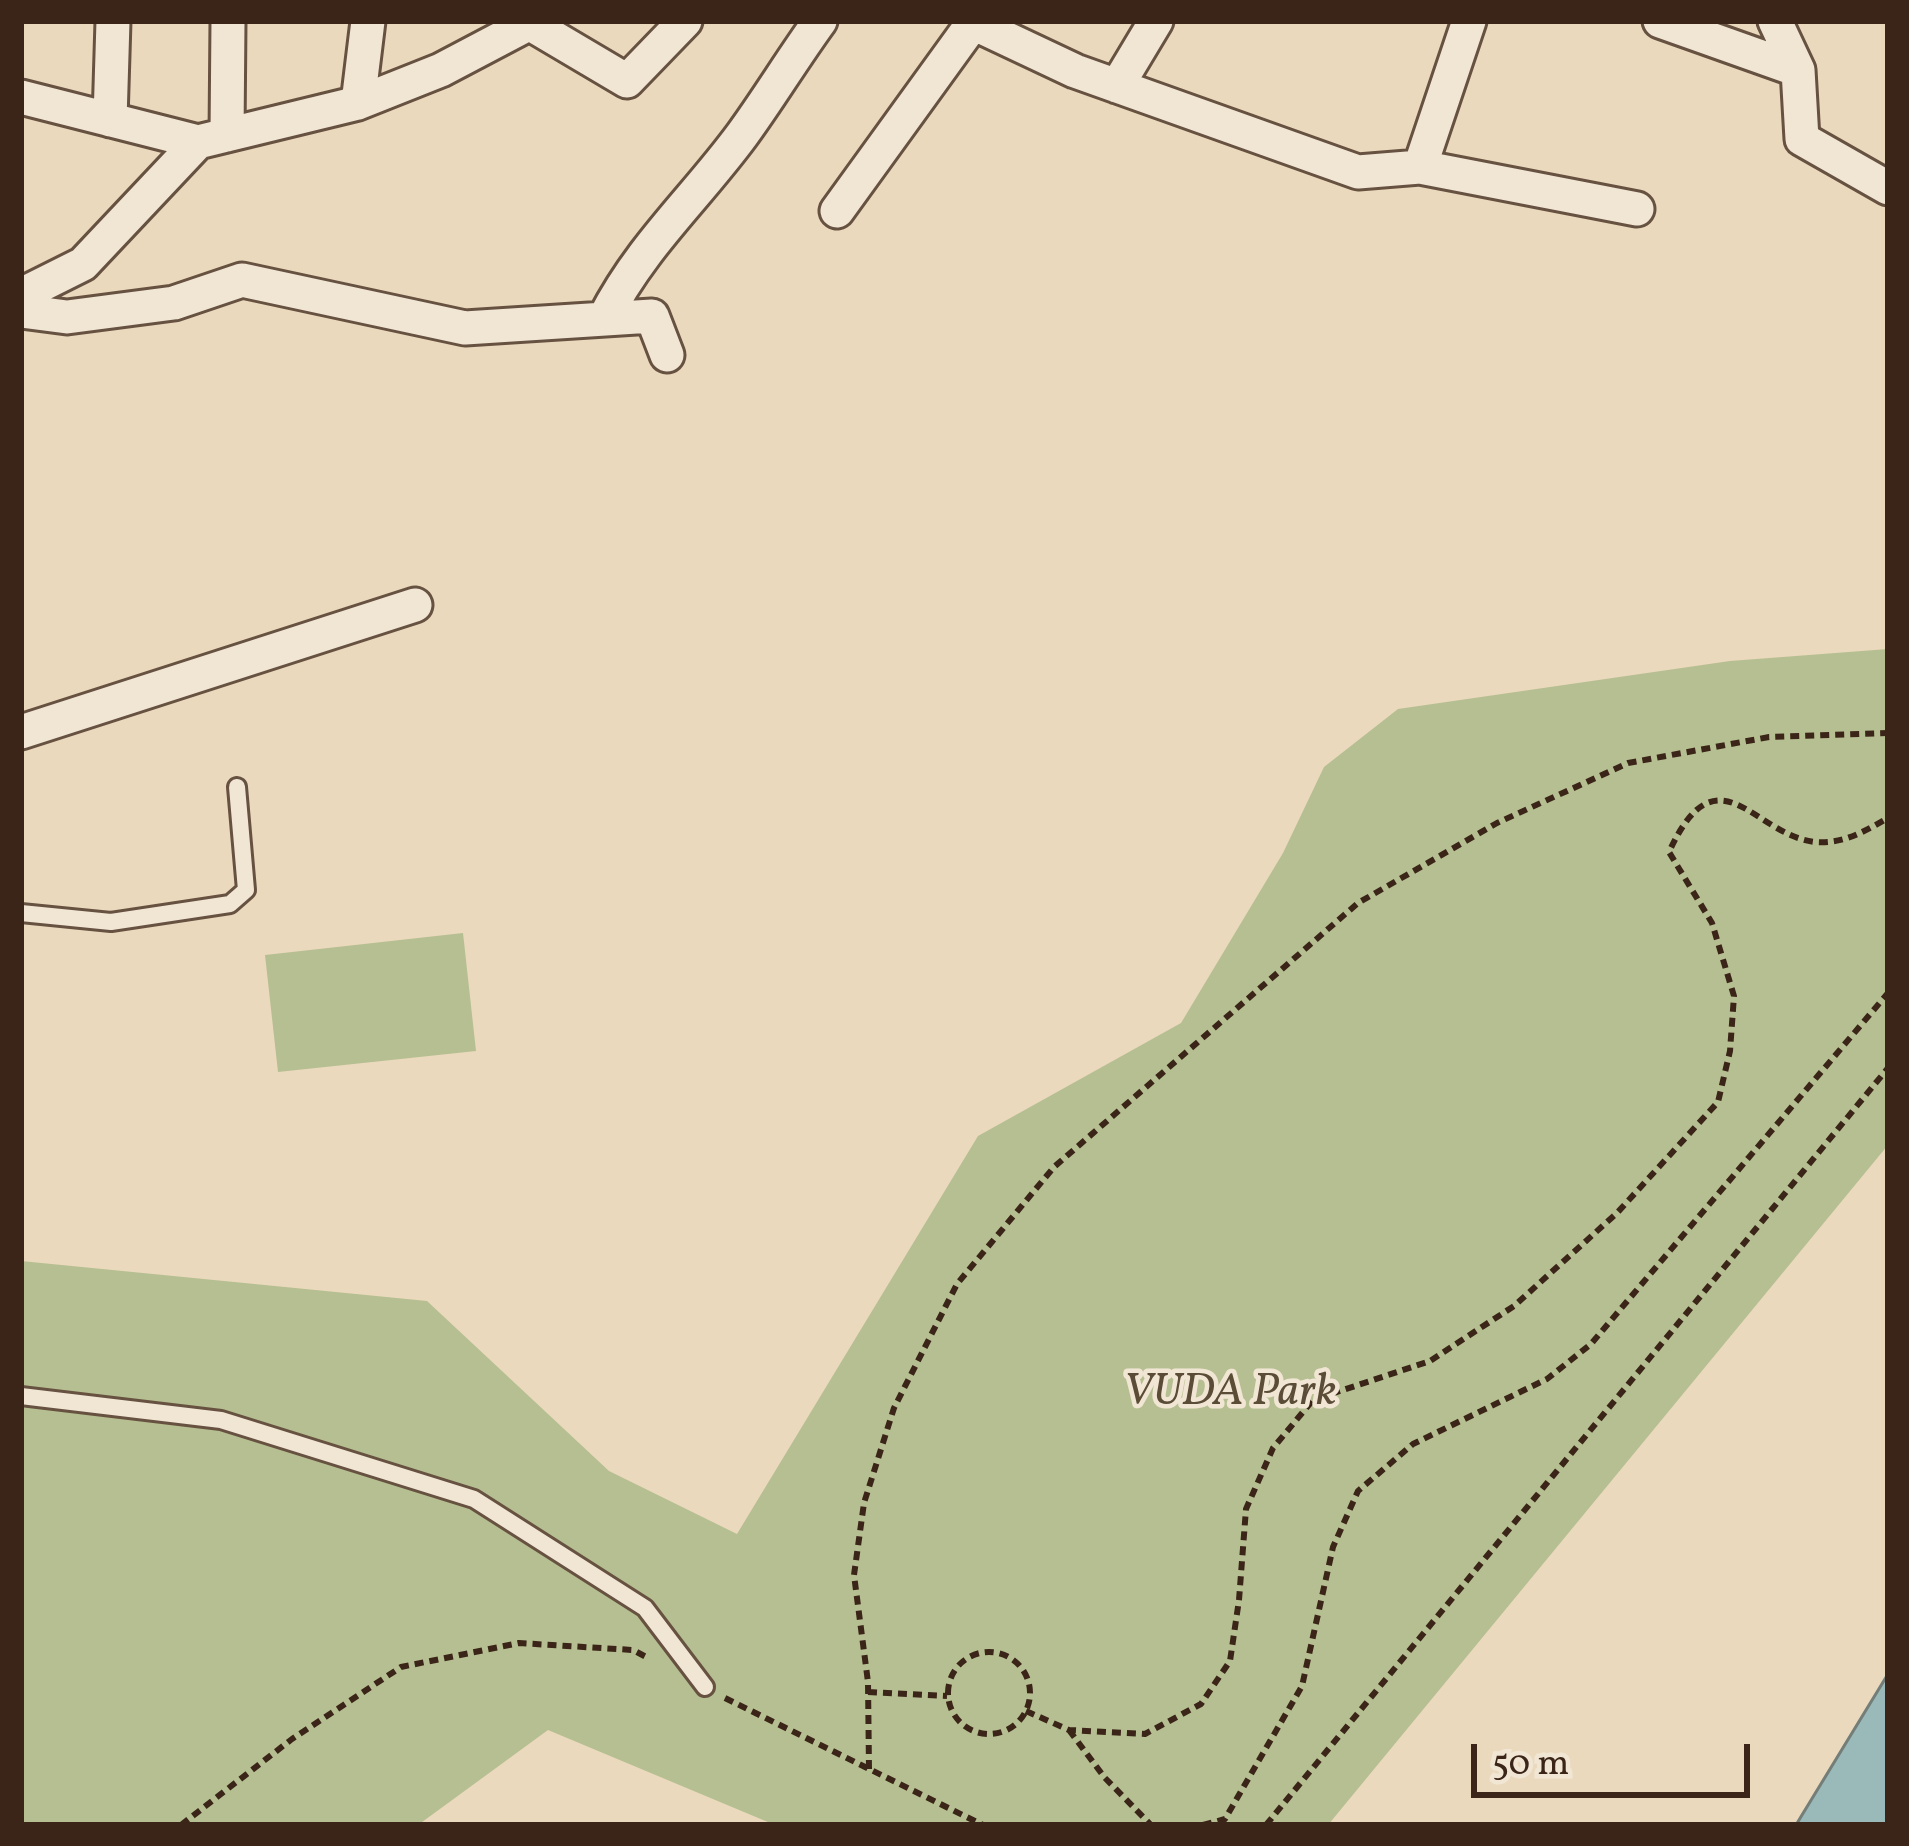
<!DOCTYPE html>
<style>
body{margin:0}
#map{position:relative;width:1909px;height:1846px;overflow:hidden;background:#ead9bd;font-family:Vollkorn,serif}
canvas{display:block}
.frame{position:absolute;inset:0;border:24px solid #3b2518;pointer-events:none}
.scale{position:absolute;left:1471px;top:1744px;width:279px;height:54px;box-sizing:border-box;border:6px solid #3b2518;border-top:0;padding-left:15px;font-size:36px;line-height:42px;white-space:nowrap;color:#3b2518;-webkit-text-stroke:9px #f1e6d4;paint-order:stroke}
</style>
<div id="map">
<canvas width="1909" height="1846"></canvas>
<div class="frame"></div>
<div class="scale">50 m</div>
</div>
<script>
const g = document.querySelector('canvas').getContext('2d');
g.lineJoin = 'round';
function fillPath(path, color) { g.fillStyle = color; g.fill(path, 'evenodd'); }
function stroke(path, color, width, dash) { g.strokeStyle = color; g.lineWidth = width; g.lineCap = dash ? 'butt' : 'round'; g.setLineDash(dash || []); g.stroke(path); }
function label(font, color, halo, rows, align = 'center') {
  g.font = font + ' Vollkorn,serif'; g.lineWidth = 9; g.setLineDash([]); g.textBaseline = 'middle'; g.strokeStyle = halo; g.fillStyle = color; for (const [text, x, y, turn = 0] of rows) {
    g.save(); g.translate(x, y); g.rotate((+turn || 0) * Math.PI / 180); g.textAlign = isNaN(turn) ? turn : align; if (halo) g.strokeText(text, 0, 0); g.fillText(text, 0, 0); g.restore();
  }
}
const green = new Path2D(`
 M 1888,649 L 1888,1145 L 1328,1825 L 775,1825 L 548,1730 L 418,1825 L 21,1825 L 21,1261 L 427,1301 L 609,1471 L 737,1534 L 978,1136 L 1181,1023 L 1283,853 L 1324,767 L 1398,709 L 1730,661 Z
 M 463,933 L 476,1051 L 278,1072 L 265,955 Z`);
const water = new Path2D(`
 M 1888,1674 L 1888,1825 L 1796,1825 L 1802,1815 Z`);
const path = new Path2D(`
 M948 1693a41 41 0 1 1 82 0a41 41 0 1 1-82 0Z
 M 868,1692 L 947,1696
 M 725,1698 L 983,1825
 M 1026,1711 L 1069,1730 L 1145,1734 L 1201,1704 L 1230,1661 L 1239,1600 L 1246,1509 L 1273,1448 L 1313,1400 L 1430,1361 L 1514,1306 L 1617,1213 L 1718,1102 L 1730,1051 L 1734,996 L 1712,923 L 1669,852 C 1718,745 1755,837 1816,842 C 1844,844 1865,831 1888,818
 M 1069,1730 L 1105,1778 L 1151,1825
 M 869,1769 L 868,1682 L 854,1575 L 864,1503 L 894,1408 L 957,1284 L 1054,1167 L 1358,903 L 1497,823 L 1628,763 L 1769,737 L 1888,733
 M 181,1825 L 292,1739 L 401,1667 L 519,1643 L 633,1650 L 650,1659
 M 1203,1825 L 1225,1819 L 1302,1686 L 1333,1547 L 1358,1491 L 1413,1444 L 1547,1379 L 1591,1344 L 1888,993
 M 1266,1825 L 1888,1068`);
const service = new Path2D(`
 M 21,913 L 111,922 L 230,904 L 246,890 L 237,787
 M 21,1396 L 221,1420 L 474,1499 L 645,1608 L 705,1687`);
const minor = new Path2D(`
 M 969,21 L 1075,71 L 1358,172 L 1420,167 L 1637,209
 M 1660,21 L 1798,70
 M 1775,21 L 1798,70 L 1802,139 L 1888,188
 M 529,23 L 627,81 L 685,21
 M 1117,86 L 1156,21
 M 21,97 L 198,142 L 83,264 L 21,295
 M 358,103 L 368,21
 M 110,120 L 113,21
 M 227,135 L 228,21
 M 198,142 L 358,103 L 441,70 L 534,21
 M 1420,167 L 1469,21
 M 837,211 L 973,23
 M 21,311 L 67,317 L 174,303 L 242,280 L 465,328 L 652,316 L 667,355
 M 604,319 C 642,245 694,200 742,135 C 769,98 793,58 820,21
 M 21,732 L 415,605`);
const parkNames = [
 ["VUDA Park",1230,1396]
];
fillPath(green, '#b6bf91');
fillPath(water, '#9ab9b9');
stroke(water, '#747e79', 3);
stroke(service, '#675241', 22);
stroke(minor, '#675241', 39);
stroke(path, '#3b2518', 6, [9, 6]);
stroke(service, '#f1e6d4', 16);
stroke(minor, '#f1e6d4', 33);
label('italic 45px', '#5a4c36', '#f1e6d4', parkNames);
</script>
